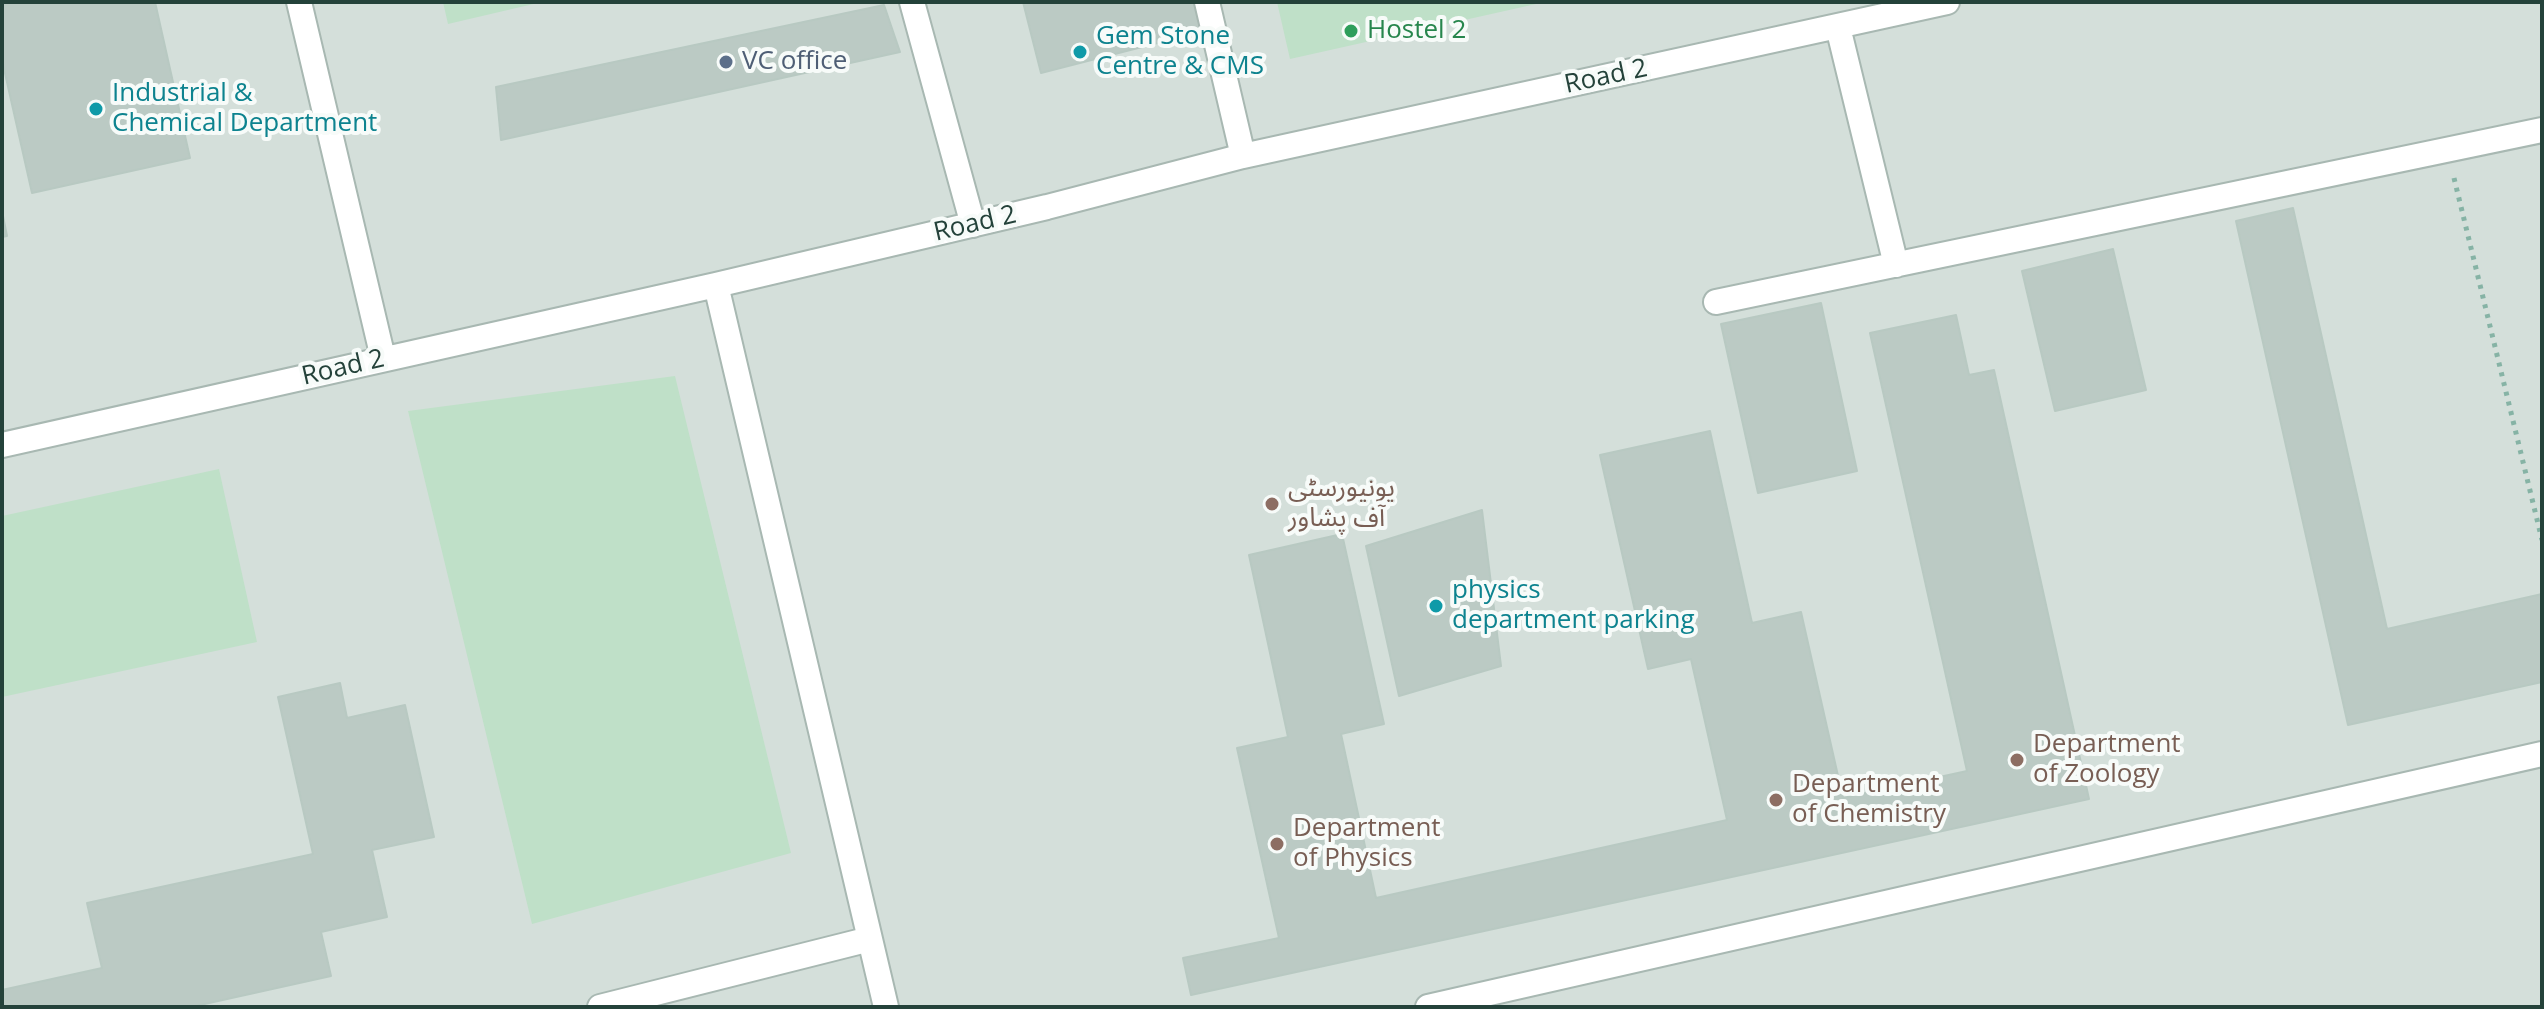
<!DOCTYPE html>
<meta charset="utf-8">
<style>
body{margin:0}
#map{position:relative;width:2544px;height:1009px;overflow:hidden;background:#e6efeb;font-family:"Open Sans",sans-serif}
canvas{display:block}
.frame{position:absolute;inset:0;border:4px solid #24423a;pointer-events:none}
</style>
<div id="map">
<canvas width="2544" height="1009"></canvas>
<div class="frame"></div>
</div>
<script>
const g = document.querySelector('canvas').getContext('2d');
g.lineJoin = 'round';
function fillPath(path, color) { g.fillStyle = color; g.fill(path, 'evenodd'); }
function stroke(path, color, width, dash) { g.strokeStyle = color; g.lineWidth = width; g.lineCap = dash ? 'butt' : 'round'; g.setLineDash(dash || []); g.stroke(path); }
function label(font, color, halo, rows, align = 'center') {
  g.font = font + ' "Open Sans","Noto Sans Arabic",sans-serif'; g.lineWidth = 8; g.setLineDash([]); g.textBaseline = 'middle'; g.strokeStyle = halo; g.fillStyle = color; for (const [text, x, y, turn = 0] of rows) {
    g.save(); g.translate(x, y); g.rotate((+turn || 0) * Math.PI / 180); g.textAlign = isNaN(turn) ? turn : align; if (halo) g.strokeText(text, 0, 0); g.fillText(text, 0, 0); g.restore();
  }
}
const built = new Path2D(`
 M 2,2 L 2542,2 L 2542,1007 L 2,1007 Z`);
const green = new Path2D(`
 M 443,2 L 542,2 L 448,24 Z
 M 1277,2 L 1545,2 L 1290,59 Z
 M 675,376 L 791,853 L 532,924 L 408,411 Z
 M 219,469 L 257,642 L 2,697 L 2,516 Z`);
const building = new Path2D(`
 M 2,2 L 155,2 L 190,158 L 32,193 L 2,60 Z
 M 1023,2 L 1201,2 L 1208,30 L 1041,73 Z
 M 884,5 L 900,52 L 501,140 L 496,87 Z
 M 2293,208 L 2387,629 L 2542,594 L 2542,682 L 2348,725 L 2236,221 Z
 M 2,211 L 7,236 L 2,237 Z
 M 2113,249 L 2146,390 L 2055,411 L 2022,271 Z
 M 1821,303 L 1857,471 L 1758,493 L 1721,324 Z
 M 1956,315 L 1969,375 L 1994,370 L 2089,799 L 1191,995 L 1183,958 L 1279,938 L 1237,748 L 1288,737 L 1249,555 L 1342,534 L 1384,724 L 1341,734 L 1376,898 L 1727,820 L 1691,659 L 1648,669 L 1600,455 L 1710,431 L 1752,623 L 1801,612 L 1843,798 L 1967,771 L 1870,333 Z
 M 1482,510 L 1501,666 L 1399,696 L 1366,546 Z
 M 340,683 L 347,718 L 405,705 L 434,837 L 372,850 L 387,917 L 321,932 L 331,976 L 191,1007 L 2,1007 L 2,990 L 102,968 L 87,903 L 313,854 L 278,697 Z`);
const path = new Path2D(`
 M 2454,178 L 2542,540`);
const minor = new Path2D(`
 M 299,2 L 383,358
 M 912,2 L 973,225
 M 1207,2 L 1243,156
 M 1838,27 L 1896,265
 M 716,285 L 886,1007
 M 1716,302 L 2542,130
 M 2,445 L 716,285 L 1047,207 L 1243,156 L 1947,2
 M 600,1007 L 870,939
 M 1428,1007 L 2542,754`);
const markers = [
 [1351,31,8,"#2e9e5b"],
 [1080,52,8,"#0f9aa8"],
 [726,62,8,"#5c6f8a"],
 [96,109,8,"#0f9aa8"],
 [1272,504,8,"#8d6e63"],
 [1436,606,8,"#0f9aa8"],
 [2017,760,8,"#8d6e63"],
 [1776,800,8,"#8d6e63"],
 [1277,844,8,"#8d6e63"]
];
const leisureNames = [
 ["Hostel 2",1367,31]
];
const cultureNames = [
 ["Gem Stone",1096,37],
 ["Centre & CMS",1096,67],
 ["Industrial &",112,94],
 ["Chemical Department",112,124],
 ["physics",1452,591],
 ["department parking",1452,621]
];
const serviceNames = [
 ["VC office",742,62]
];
const streetNames = [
 ["Road 2",1606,77,-12],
 ["Road 2",975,224,-13],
 ["Road 2",343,368,-13]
];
const educationNames = [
 ["یونیورسٹی",1288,489],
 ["آف پشاور",1288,519],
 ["Department",2033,745],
 ["of Zoology",2033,775],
 ["Department",1792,785],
 ["of Chemistry",1792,815],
 ["Department",1293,829],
 ["of Physics",1293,859]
];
fillPath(built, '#d4dfda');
fillPath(green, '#bfe0c8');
fillPath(building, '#bbcac4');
stroke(building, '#b8c9c2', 2);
stroke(minor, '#a8b8b2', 28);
stroke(path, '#86b3a5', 5, [4, 6]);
stroke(minor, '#fff', 24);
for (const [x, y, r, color] of markers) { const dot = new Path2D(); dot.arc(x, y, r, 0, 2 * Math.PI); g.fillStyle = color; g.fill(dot); stroke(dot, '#f7fbf9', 3); }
label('26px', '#27864d', '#f7fbf9', leisureNames, 'left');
label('26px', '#0d838f', '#f7fbf9', cultureNames, 'left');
label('26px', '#4e5e75', '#f7fbf9', serviceNames, 'left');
label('26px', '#24423a', '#f7fbf9', streetNames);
label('26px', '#785e54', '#f7fbf9', educationNames, 'left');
</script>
